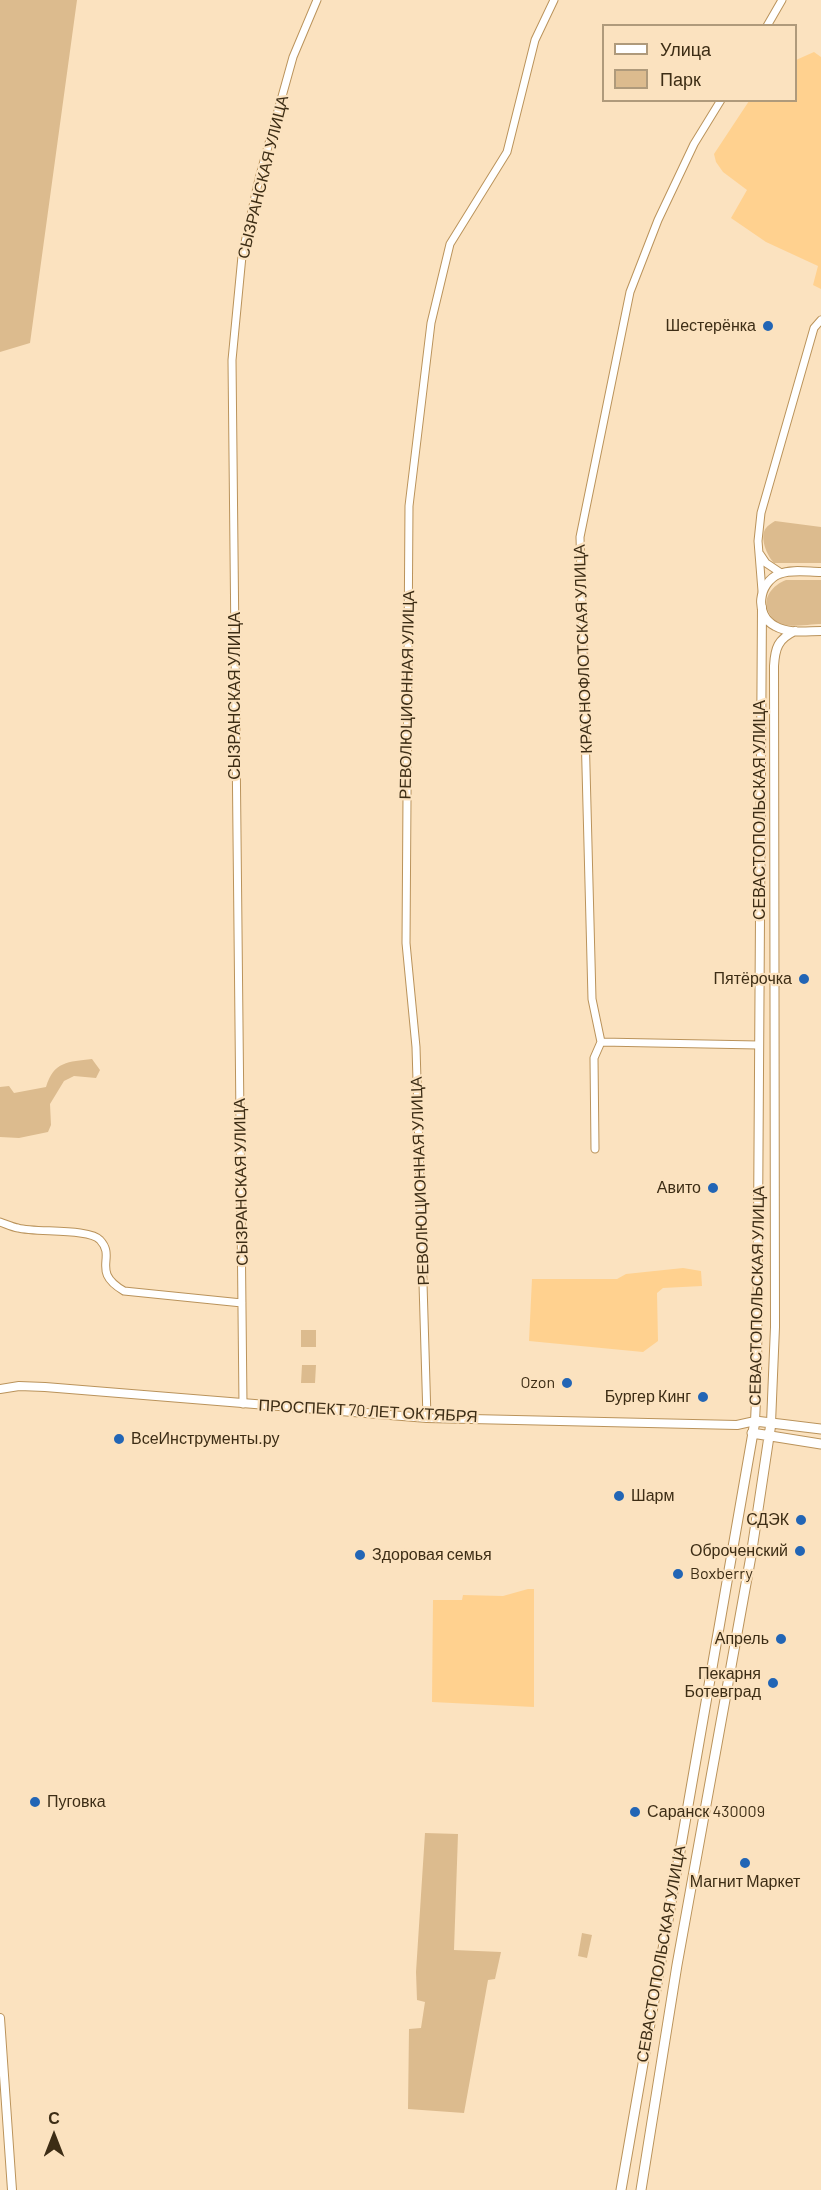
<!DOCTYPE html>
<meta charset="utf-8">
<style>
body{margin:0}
#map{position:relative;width:821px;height:2190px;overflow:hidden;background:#fbe2bf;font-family:Barlow,sans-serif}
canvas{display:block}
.legend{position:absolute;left:602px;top:24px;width:195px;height:78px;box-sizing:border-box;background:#fbe2bf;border:2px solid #af9a7b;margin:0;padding:8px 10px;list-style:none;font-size:18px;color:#3d2d15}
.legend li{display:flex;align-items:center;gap:12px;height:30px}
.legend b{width:30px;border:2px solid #af9a7b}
.north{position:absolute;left:24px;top:2106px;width:60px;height:60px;-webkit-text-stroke:4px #fbe2bf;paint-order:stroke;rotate:0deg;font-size:16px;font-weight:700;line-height:24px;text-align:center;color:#3d2d15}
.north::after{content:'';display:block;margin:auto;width:21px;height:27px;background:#3d2d15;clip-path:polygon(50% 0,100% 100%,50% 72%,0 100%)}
</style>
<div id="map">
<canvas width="821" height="2190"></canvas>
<ul class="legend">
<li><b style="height:8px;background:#fff"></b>Улица</li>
<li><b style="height:16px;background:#dcbb8e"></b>Парк</li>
</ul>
<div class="north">С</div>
</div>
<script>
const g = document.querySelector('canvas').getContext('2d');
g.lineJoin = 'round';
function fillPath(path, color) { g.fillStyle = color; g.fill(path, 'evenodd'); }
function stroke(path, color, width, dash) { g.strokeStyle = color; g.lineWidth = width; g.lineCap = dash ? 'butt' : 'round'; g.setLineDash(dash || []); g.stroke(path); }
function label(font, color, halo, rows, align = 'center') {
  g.font = font + ' Barlow,sans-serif'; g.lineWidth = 4.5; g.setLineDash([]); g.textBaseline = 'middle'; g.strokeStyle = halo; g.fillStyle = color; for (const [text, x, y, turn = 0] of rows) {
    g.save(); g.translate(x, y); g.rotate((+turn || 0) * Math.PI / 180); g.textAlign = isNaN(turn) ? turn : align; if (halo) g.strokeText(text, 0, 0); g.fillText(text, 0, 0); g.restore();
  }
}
const built = new Path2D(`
 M 814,52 L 821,57 L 821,289 L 813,285 L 818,266 L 766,242 L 731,218 L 747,190 L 723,172 L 716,162 L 714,154 L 749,101 L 796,100 L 796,60 Z
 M 683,1268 L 701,1271 L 702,1286 L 663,1288 L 657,1293 L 658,1341 L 643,1352 L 529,1341 L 532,1279 L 617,1279 L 626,1274 Z
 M 528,1589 L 534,1589 L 534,1707 L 432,1702 L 433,1600 L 462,1600 L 463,1595 L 503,1596 Z`);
const green = new Path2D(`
 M 0,0 L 77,0 L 30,343 L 0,352 Z
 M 775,521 L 821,527 L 821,563 L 774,563 C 767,556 759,537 766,528 C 768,525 772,523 775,521 Z
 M 786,580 L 821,580 L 821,624 C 811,624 787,628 778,624 C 774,622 771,616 769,613 C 761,598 773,585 786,580 Z
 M 92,1059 L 100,1070 L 96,1078 L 74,1076 L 64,1081 L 50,1104 L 51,1125 L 48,1132 L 19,1138 L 0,1137 L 0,1087 L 9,1086 L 14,1093 L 46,1087 C 54,1061 68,1062 92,1059 Z
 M 301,1330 L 316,1330 L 316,1347 L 301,1347 Z
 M 302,1365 L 316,1365 L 315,1383 L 301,1383 Z
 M 425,1833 L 458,1834 L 454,1950 L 501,1952 L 495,1979 L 488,1980 L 464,2113 L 408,2109 L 409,2029 L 421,2028 L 425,2002 L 417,2000 L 416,1972 Z
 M 582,1933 L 592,1935 L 587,1958 L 578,1956 Z`);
const minor = new Path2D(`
 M 767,26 L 782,0
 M 760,554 L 766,563 L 781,573
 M 762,591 L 758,541 L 761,513 L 814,328 L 821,320
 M 601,1042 L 758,1045
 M 595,1149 L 594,1058 L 601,1042 L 592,999 L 580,537 L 630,292 L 658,220 L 694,144 L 721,100
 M 0,1222 C 6,1224 12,1227 18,1228 C 35,1233 90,1228 100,1240 C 117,1258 90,1271 124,1291 L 242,1303
 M 243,1404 L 232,360 L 242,256 L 259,179 L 293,57 L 317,0
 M 427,1418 L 416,1047 L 406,943 L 409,506 L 431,323 L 450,244 L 507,152 L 535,40 L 554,0`);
const tertiary = new Path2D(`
 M 821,572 C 808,572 792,569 779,574 C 758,583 754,615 775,626 C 789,634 806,631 821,631
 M 0,1389 L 19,1386 L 45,1387 L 427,1418 L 737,1425 L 755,1421 L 757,1380 L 762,607
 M 771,1423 L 775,1327 L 774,666 C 775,648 778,639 795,631
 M 0,2018 L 12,2190`);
const secondary = new Path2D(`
 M 752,1433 L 821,1444
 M 621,2190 L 755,1421 L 821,1429
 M 641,2190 L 677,1965 L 751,1556 L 771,1423`);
const markers = [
 [768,326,6,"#2265b5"],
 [804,979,6,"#2265b5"],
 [713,1188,6,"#2265b5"],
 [567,1383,6,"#2265b5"],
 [703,1397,6,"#2265b5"],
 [119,1439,6,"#2265b5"],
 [619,1496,6,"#2265b5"],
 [801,1520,6,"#2265b5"],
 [800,1551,6,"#2265b5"],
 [360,1555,6,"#2265b5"],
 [678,1574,6,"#2265b5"],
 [781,1639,6,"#2265b5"],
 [773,1683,6,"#2265b5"],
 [35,1802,6,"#2265b5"],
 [635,1812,6,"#2265b5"],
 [745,1863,6,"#2265b5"]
];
const streetNames = [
 ["СЫЗРАНСКАЯ УЛИЦА",263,177,-76],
 ["КРАСНОФЛОТСКАЯ УЛИЦА",583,649,-92],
 ["РЕВОЛЮЦИОННАЯ УЛИЦА",407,695,-89],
 ["СЫЗРАНСКАЯ УЛИЦА",235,696,-90],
 ["СЕВАСТОПОЛЬСКАЯ УЛИЦА",760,810,-90],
 ["РЕВОЛЮЦИОННАЯ УЛИЦА",420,1181,-92],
 ["СЫЗРАНСКАЯ УЛИЦА",241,1182,-91],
 ["СЕВАСТОПОЛЬСКАЯ УЛИЦА",757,1296,-89],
 ["ПРОСПЕКТ 70 ЛЕТ ОКТЯБРЯ",368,1411,3],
 ["СЕВАСТОПОЛЬСКАЯ УЛИЦА",661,1954,-80]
];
const poiNames = [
 ["Шестерёнка",756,326],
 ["Пятёрочка",792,979],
 ["Авито",701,1188],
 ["Ozon",555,1383],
 ["Бургер Кинг",691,1397],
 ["ВсеИнструменты.ру",131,1439,"left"],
 ["Шарм",631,1496,"left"],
 ["СДЭК",789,1520],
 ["Оброченский",788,1551],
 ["Здоровая семья",372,1555,"left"],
 ["Boxberry",690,1574,"left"],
 ["Апрель",769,1639],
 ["Пекарня",761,1674],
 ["Ботевград",761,1692],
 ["Пуговка",47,1802,"left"],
 ["Саранск 430009",647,1812,"left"],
 ["Магнит Маркет",745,1882,"center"]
];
fillPath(built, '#ffd18f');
fillPath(green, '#dcbb8e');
stroke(minor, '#ba935b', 9);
stroke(tertiary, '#ba935b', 10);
stroke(secondary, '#ba935b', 11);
stroke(minor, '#fff', 7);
stroke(tertiary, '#fff', 8);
stroke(secondary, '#fff', 9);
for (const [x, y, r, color] of markers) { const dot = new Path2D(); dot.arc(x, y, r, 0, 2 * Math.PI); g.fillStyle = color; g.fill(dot); stroke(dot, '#fbe2bf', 2); }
label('16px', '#3d2d15', '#fbe2bf', streetNames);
label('16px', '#3d2d15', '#fbe2bf', poiNames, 'right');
</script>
